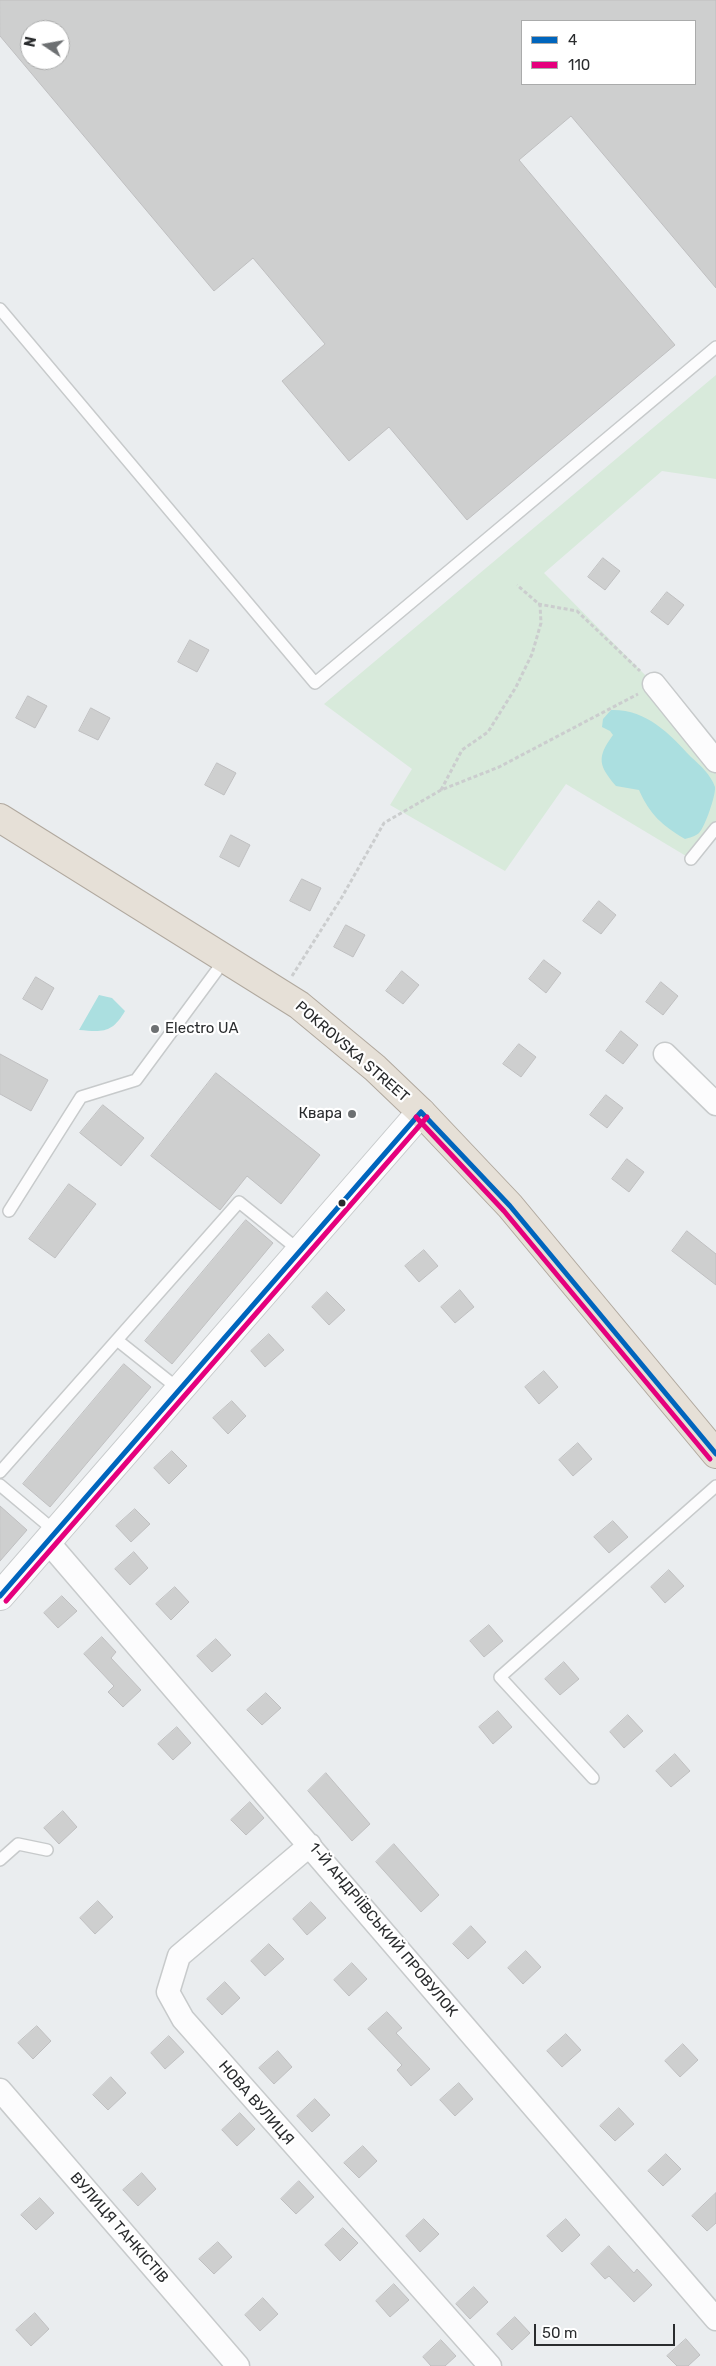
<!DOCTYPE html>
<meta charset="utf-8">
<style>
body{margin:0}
#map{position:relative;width:716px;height:2366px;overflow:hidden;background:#eaedef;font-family:Rubik,sans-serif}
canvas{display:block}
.legend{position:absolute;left:521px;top:20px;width:175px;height:65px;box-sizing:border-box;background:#fff;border:1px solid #aaabab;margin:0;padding:6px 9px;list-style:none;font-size:15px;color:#2a2c2e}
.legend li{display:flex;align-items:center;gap:10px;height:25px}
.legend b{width:25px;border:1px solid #aaabab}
.north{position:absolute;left:20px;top:20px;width:50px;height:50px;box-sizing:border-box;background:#fff;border:1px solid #aaabab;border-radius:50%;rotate:282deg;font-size:14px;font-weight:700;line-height:20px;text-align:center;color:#2a2c2e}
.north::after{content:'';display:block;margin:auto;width:18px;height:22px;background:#6d7072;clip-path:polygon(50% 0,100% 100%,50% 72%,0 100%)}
.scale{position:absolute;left:534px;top:2324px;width:141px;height:22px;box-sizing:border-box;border:2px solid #2a2c2e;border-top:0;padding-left:6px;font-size:15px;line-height:18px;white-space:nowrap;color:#2a2c2e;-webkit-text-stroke:4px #fff;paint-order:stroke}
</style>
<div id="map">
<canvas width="716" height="2366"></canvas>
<ul class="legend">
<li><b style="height:6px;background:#0065bd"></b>4</li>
<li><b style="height:6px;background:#e5007d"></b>110</li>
</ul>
<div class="north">N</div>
<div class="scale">50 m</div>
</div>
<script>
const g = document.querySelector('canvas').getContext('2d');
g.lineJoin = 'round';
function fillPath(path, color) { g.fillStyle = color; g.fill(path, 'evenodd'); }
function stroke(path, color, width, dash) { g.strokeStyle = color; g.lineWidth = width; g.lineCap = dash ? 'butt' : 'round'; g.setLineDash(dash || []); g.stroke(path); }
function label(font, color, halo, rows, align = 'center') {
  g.font = font + ' Rubik,sans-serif'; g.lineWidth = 4.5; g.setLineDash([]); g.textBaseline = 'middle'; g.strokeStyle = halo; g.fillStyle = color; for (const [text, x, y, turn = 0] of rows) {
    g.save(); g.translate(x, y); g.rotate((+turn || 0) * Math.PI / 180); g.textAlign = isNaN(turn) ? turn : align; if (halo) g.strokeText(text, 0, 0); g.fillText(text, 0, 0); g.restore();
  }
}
const green = new Path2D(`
 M 716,375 L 716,479 L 662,471 L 544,573 L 654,684 L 716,761 L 716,828 L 691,859 L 566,784 L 505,871 L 390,805 L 412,769 L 324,704 Z`);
const water = new Path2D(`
 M 611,710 C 646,709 669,733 691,757 C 700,765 711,775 715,787 C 716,795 705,827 699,833 C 696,836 689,838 685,839 C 662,825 650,815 639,790 L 616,786 C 599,766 596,758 613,735 L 610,731 L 602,727 L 603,719 Z
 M 99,995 L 112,998 L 125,1011 C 112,1033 104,1032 79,1030 Z`);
const building = new Path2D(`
 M 0,0 L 716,0 L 716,288 L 571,116 L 519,160 L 675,345 L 467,520 L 389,427 L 349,461 L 282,381 L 325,344 L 253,258 L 214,291 L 0,36 ZM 522,21 L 695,21 L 695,84 L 522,84 ZM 30,30 L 60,30 L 60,60 L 30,60 Z
 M 603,558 L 620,571 L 605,590 L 588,577 Z
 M 667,592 L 684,605 L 668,625 L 651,612 Z
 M 190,640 L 209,650 L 197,672 L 178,662 Z
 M 28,696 L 47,706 L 35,728 L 16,718 Z
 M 91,708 L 110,718 L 98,740 L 79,731 Z
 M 217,763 L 236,773 L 224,795 L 205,785 Z
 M 231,835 L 250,845 L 239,867 L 220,857 Z
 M 302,879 L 321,888 L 310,911 L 290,901 Z
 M 599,901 L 616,915 L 601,934 L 583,921 Z
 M 346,925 L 365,935 L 353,957 L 334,947 Z
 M 544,960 L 561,973 L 546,993 L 529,979 Z
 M 402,971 L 419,985 L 403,1004 L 386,991 Z
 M 36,977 L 54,988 L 42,1010 L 23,999 Z
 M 661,982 L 678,996 L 663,1015 L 646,1002 Z
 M 621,1031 L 638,1045 L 623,1064 L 606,1051 Z
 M 519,1044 L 536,1057 L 521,1077 L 503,1064 Z
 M 0,1054 L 48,1080 L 31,1111 L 0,1094 Z
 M 216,1073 L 320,1155 L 281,1204 L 247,1176 L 220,1210 L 151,1156 Z
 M 606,1095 L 623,1108 L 607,1128 L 590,1115 Z
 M 103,1105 L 144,1138 L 121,1166 L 80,1133 Z
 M 627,1159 L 644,1172 L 629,1192 L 612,1179 Z
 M 69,1184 L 96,1204 L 55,1258 L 29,1239 Z
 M 246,1220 L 273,1243 L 172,1364 L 145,1341 Z
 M 687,1231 L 716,1254 L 716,1285 L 672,1251 Z
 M 424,1250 L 438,1266 L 419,1282 L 405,1266 Z
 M 460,1290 L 474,1307 L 455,1323 L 441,1307 Z
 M 327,1292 L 345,1310 L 329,1325 L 312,1307 Z
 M 269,1334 L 284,1350 L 265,1367 L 251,1351 Z
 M 124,1364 L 151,1387 L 50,1507 L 23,1484 Z
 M 544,1371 L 558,1387 L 539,1404 L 525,1387 Z
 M 232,1401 L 246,1416 L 228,1434 L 213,1418 Z
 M 578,1443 L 592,1459 L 573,1476 L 559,1460 Z
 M 172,1451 L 187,1466 L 169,1484 L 154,1468 Z
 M 0,1506 L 27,1530 L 0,1561 Z
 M 135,1509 L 150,1524 L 131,1542 L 116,1526 Z
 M 613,1521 L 628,1537 L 609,1553 L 594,1537 Z
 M 134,1552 L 148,1568 L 130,1585 L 115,1569 Z
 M 669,1570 L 684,1586 L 665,1603 L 651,1587 Z
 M 175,1587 L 189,1602 L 171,1620 L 156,1604 Z
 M 62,1596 L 77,1611 L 58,1628 L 44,1613 Z
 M 489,1625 L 503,1641 L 484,1657 L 470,1641 Z
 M 102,1637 L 116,1652 L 111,1658 L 141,1690 L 123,1707 L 108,1692 L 114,1686 L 84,1654 Z
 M 216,1639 L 231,1655 L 212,1672 L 197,1656 Z
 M 564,1662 L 579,1679 L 560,1695 L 545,1679 Z
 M 266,1693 L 281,1708 L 262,1725 L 247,1710 Z
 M 498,1711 L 512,1727 L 493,1744 L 479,1727 Z
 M 628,1715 L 643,1731 L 624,1748 L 610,1732 Z
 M 177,1727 L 191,1743 L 173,1760 L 158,1744 Z
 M 675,1754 L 690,1771 L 671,1787 L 656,1771 Z
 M 326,1773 L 370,1824 L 352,1841 L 308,1791 Z
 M 250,1802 L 264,1818 L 246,1835 L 231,1820 Z
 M 63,1811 L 77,1827 L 59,1844 L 44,1828 Z
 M 394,1844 L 439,1895 L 421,1912 L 376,1862 Z
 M 98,1901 L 113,1917 L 95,1934 L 80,1918 Z
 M 311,1902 L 326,1918 L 307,1935 L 293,1919 Z
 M 471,1926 L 486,1942 L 468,1959 L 453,1944 Z
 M 269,1944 L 284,1959 L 265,1976 L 251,1961 Z
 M 526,1951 L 541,1967 L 523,1984 L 508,1968 Z
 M 352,1963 L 367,1979 L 349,1996 L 334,1980 Z
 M 225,1982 L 240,1998 L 222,2015 L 207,1999 Z
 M 387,2012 L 402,2028 L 396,2033 L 430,2069 L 411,2086 L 397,2070 L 402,2065 L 368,2029 Z
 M 37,2026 L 51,2041 L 33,2059 L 18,2043 Z
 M 566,2034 L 581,2050 L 562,2067 L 547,2051 Z
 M 169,2036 L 184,2052 L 165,2069 L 151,2053 Z
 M 683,2044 L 698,2060 L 680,2077 L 665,2061 Z
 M 278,2051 L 292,2067 L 274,2084 L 259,2068 Z
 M 111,2077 L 126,2093 L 108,2110 L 93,2095 Z
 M 459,2083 L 473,2099 L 455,2116 L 440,2100 Z
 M 315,2099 L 330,2115 L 312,2132 L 297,2116 Z
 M 619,2108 L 634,2124 L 615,2141 L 600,2126 Z
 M 240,2113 L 255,2129 L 237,2146 L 222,2130 Z
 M 363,2146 L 377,2161 L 359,2178 L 344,2163 Z
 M 666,2154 L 681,2169 L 663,2186 L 648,2171 Z
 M 142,2173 L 156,2189 L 138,2206 L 123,2190 Z
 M 299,2181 L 314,2197 L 296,2214 L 281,2199 Z
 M 716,2193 L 716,2223 L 707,2231 L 692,2216 Z
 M 40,2198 L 54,2213 L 36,2230 L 21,2215 Z
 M 424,2219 L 439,2234 L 420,2252 L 406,2236 Z
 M 566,2219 L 580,2235 L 562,2252 L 547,2236 Z
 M 343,2228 L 358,2243 L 340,2261 L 325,2245 Z
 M 218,2242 L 232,2257 L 214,2274 L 199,2259 Z
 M 609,2246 L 634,2273 L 637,2269 L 652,2285 L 634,2302 L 609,2276 L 605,2279 L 591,2264 Z
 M 394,2284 L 409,2300 L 390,2317 L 376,2301 Z
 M 474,2287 L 488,2302 L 470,2319 L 456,2304 Z
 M 263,2298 L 278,2314 L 260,2331 L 245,2315 Z
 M 35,2313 L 49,2329 L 31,2346 L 16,2330 Z
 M 515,2317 L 530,2333 L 512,2350 L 497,2334 Z
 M 686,2339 L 700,2355 L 688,2366 L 677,2366 L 667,2356 Z
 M 441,2340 L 456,2356 L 445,2366 L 431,2366 L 423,2357 Z`);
const path = new Path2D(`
 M 538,604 L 577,611 L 640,671
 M 441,790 L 462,750 L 488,732 L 516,687 L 532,654 L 541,623 L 540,605 L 517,585
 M 292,976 L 342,897 L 384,823 L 441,790 L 499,767 L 638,694`);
const service = new Path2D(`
 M 0,309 L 315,683 L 716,347
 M 691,859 L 716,828
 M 9,1211 L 81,1097 L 136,1080 L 226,958
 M 117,1340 L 180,1390
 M 0,1472 L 239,1202 L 300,1251
 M 0,1485 L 56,1532
 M 593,1778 L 500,1677 L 716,1486
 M 0,1860 L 18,1844 L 47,1850`);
const minor = new Path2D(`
 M 654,684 L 716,761
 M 665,1054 L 716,1104
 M 48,1542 L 716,2319
 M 310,1845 L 179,1956 L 168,1992 L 183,2019 L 490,2366
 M 0,2090 L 238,2366`);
const tertiary = new Path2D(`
 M 0,1596 L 421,1112`);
const trunk = new Path2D(`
 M 0,818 L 299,1005 L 375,1068 L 421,1112 L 510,1206 L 716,1454`);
const bus1 = new Path2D(`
 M 421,1112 L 510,1206 L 716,1454
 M 0,1596 L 421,1112`);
const bus2 = new Path2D(`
 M 416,1117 L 504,1211 L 710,1459
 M 6,1601 L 427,1117`);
const markers = [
 [155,1029,5,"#6d7072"],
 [352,1114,5,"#6d7072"],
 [342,1203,4.5,"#2a2c2e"]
];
const poiNames = [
 ["Electro UA",165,1029],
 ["Квара",342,1114,"right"]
];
const streetNames = [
 ["POKROVSKA STREET",352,1052,41],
 ["1-Й АНДРІЇВСЬКИЙ ПРОВУЛОК",383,1930,50],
 ["НОВА ВУЛИЦЯ",256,2103,49],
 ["ВУЛИЦЯ ТАНКІСТІВ",119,2228,49]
];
fillPath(green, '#d8eadb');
fillPath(water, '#abdfe0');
fillPath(building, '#cecfcf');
stroke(building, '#bfbfc0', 1);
stroke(service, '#c7cacb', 14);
stroke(minor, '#c7cacb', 25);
stroke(tertiary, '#c7cacb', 30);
stroke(trunk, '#b0a89e', 30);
stroke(path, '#cbcdce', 3, [4, 2.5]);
stroke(service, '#fcfcfd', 11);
stroke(minor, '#fcfcfd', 22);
stroke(tertiary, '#fcfcfd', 28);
stroke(trunk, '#e6e0d7', 28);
stroke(bus1, '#0065bd', 5);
stroke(bus2, '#e5007d', 5);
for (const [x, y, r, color] of markers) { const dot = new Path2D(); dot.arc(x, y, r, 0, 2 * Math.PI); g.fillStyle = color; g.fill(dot); stroke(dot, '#fff', 2); }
label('15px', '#2a2c2e', '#fff', poiNames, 'left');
label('15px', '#2a2c2e', '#fff', streetNames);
</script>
